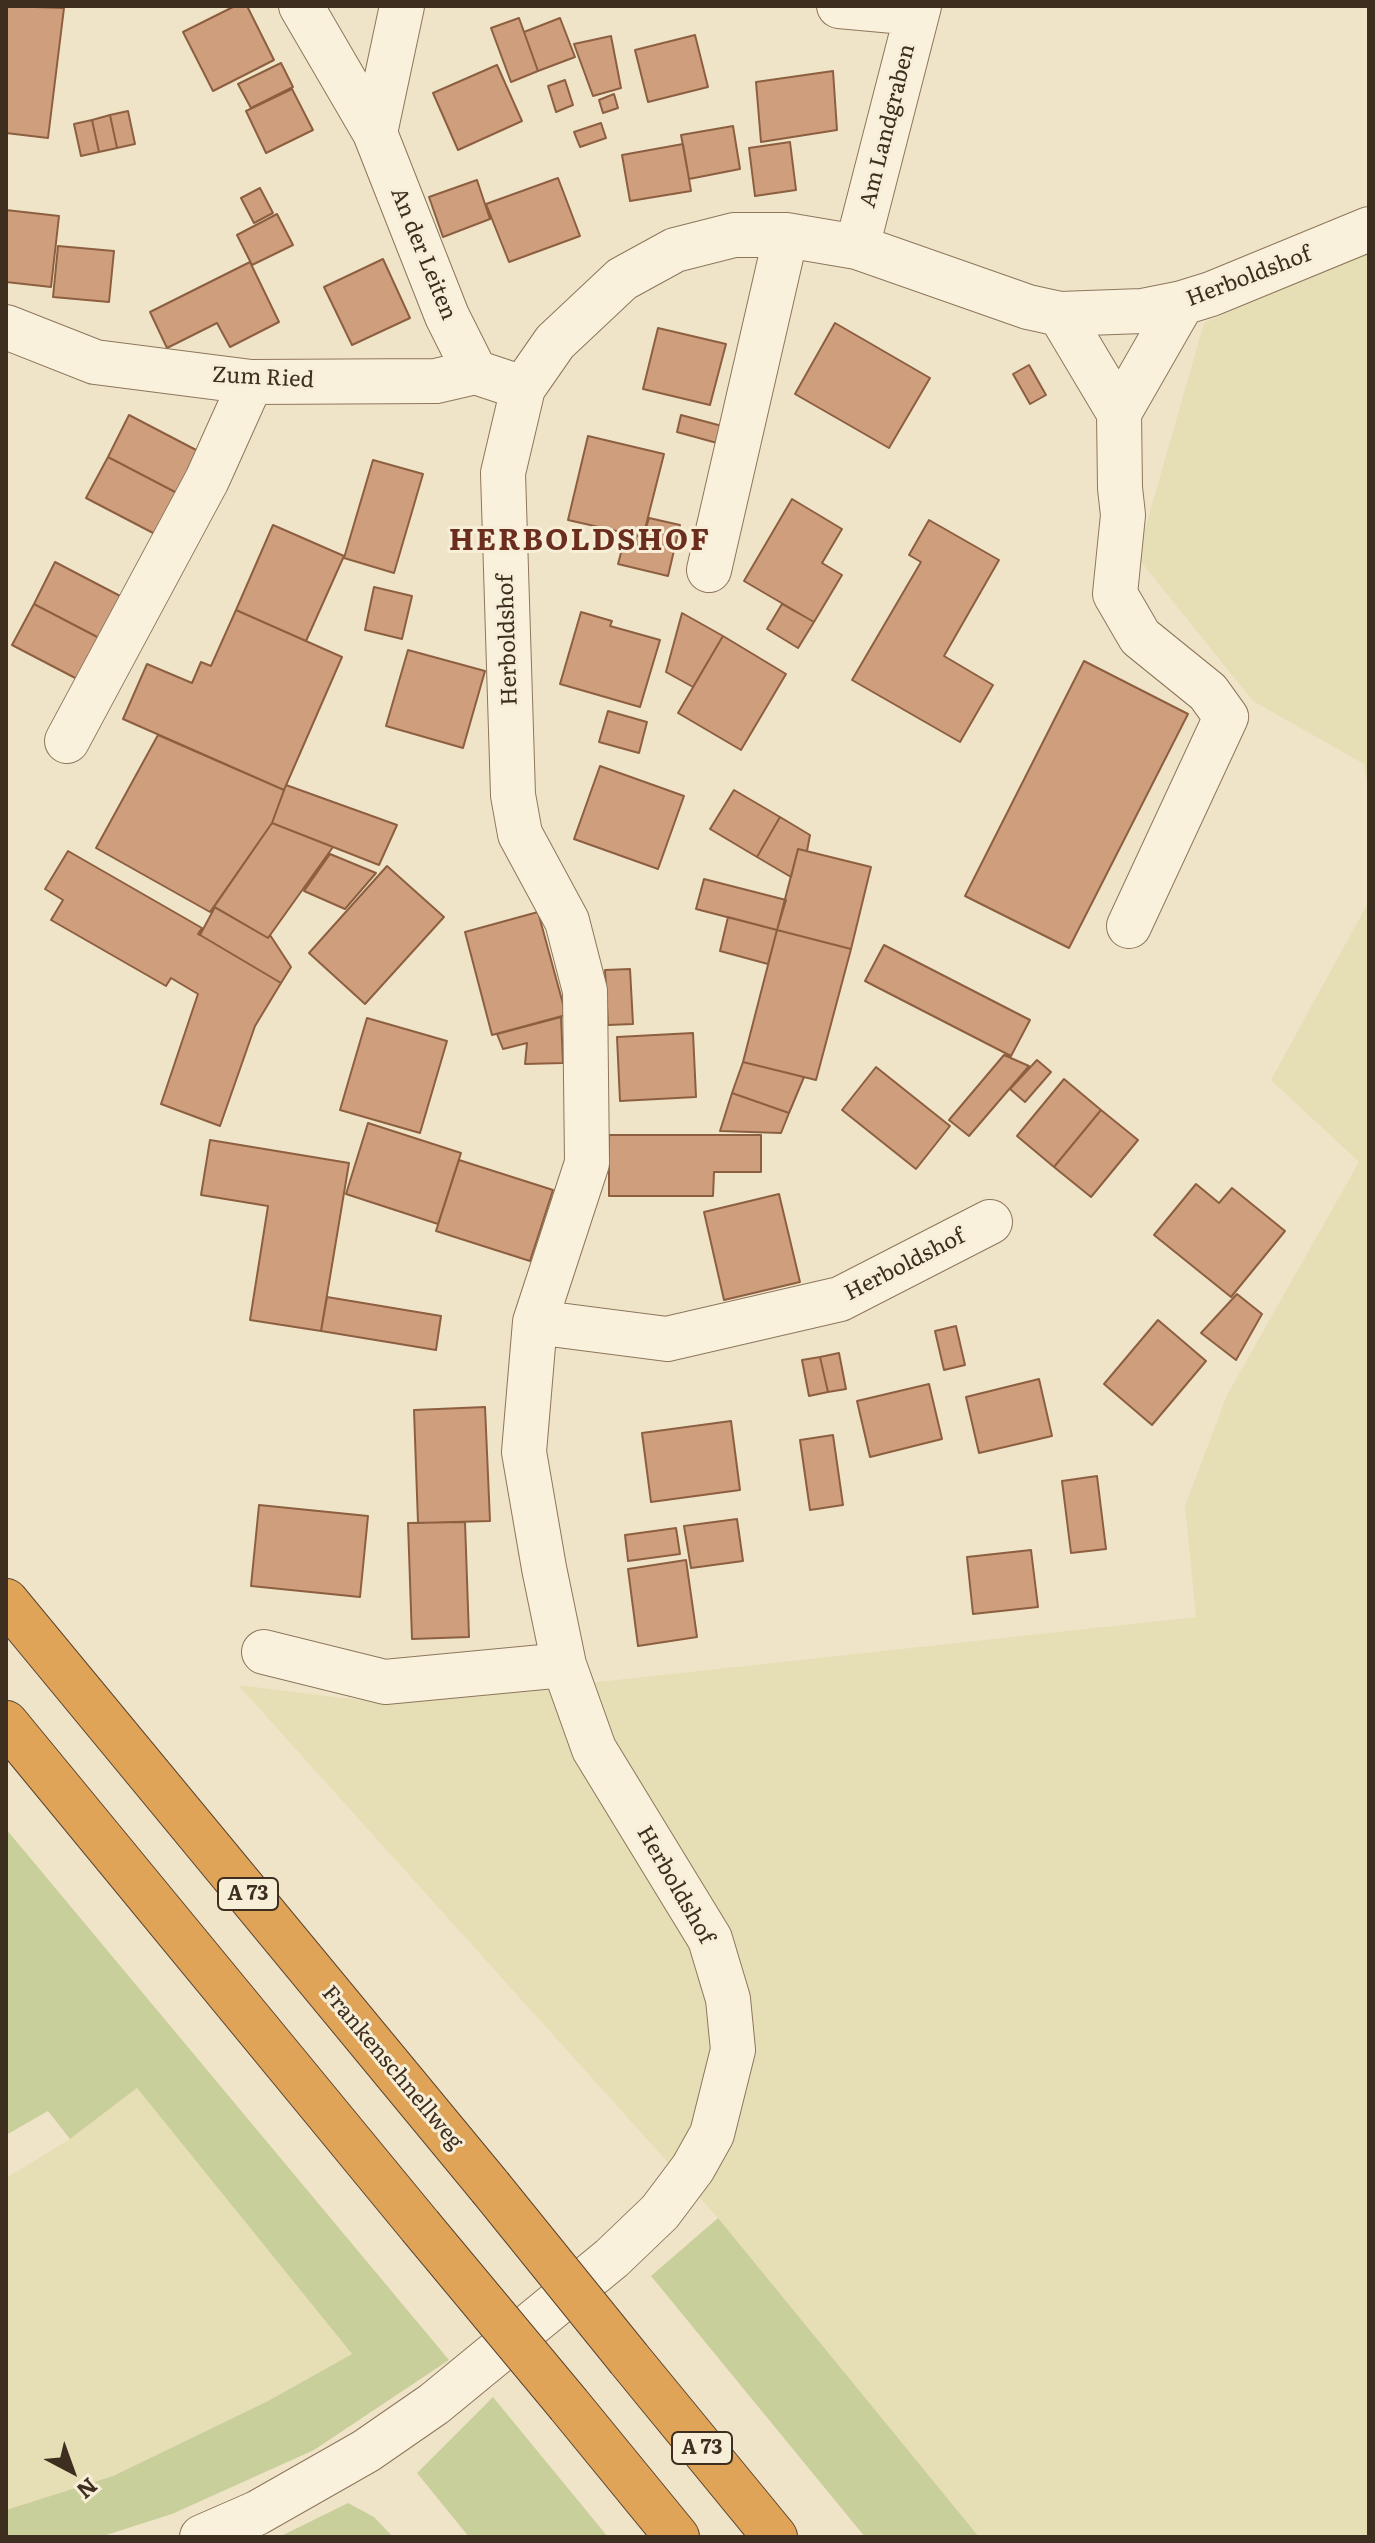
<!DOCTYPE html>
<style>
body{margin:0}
#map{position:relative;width:1375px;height:2543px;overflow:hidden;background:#f0e4c8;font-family:Literata,serif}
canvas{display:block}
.frame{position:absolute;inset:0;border:8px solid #3d2e20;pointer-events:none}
.north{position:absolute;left:32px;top:2431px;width:80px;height:80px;-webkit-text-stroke:6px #f7eed8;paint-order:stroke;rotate:139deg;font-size:22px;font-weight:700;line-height:32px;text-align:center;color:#3d2e20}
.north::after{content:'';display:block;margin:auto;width:28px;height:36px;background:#3d2e20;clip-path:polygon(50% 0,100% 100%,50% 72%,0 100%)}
</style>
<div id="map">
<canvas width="1375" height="2543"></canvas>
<div class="frame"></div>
<div class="north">N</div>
</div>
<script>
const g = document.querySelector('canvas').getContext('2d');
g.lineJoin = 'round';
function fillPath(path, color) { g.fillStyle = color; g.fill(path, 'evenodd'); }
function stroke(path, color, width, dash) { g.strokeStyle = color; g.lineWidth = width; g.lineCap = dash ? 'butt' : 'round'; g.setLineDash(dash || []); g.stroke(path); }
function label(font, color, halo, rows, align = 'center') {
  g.font = font + ' Literata,serif'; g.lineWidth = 6; g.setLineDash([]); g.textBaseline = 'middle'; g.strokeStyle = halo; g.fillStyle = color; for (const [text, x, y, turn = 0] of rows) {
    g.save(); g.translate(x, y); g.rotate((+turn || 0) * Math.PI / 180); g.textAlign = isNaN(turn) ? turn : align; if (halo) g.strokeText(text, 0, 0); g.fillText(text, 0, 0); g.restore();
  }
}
const farmland = new Path2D(`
 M 1369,250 L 1369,794 L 1364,764 L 1253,701 L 1137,557 L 1204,323 Z
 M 1369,901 L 1369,2537 L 979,2537 L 718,2218 L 238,1685 L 376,1702 L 598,1682 L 1196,1617 L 1185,1506 L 1227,1395 L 1359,1162 L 1271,1080 Z
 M 137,2088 L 352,2354 L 268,2401 L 113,2476 L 6,2510 L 6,2178 L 70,2139 Z`);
const green = new Path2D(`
 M 6,1829 L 449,2360 L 314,2450 L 172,2514 L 100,2537 L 6,2537 L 6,2510 L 113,2476 L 268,2401 L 352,2354 L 137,2088 L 70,2139 L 48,2111 L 6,2135 Z
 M 718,2218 L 979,2537 L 865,2537 L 651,2276 Z
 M 493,2397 L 608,2537 L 469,2537 L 417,2473 Z
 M 348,2503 L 374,2517 L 393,2537 L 279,2537 Z`);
const building = new Path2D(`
 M 6,6 L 64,8 L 48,138 L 6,133 Z
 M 235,6 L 247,6 L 274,60 L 213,91 L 183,32 Z
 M 519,18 L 538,71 L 511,82 L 491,28 Z
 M 560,18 L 575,57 L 538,71 L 524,32 Z
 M 695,35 L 708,87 L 648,102 L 635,50 Z
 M 611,36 L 621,88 L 593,96 L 574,44 Z
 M 281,63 L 293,87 L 251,108 L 238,84 Z
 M 497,65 L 522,121 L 458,150 L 433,93 Z
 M 833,71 L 837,130 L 761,142 L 756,82 Z
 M 565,80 L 573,105 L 556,112 L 548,86 Z
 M 292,89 L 313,130 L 266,153 L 246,111 Z
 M 614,94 L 618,108 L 603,113 L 599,100 Z
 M 128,111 L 135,144 L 117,148 L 110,115 Z
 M 110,115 L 117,148 L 99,152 L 92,120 Z
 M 92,120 L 99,152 L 81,156 L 74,124 Z
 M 601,123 L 606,138 L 580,147 L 574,132 Z
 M 733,126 L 740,169 L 689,179 L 681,135 Z
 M 790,142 L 796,190 L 755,196 L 749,148 Z
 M 683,144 L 691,191 L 630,201 L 622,155 Z
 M 558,178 L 580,236 L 509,262 L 486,204 Z
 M 477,180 L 490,219 L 443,237 L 429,197 Z
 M 260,188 L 273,213 L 254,223 L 241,198 Z
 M 6,210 L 59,216 L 51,287 L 6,282 Z
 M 277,214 L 293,245 L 252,265 L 237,235 Z
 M 58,246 L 114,251 L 109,302 L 53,297 Z
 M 383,259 L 410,318 L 352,345 L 324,287 Z
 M 250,262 L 279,322 L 230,347 L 217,323 L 167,348 L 150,312 Z
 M 835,323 L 930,378 L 889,448 L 795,394 Z
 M 658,328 L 726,344 L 710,405 L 643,389 Z
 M 1029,365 L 1046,395 L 1030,404 L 1013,374 Z
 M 129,415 L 198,451 L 177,493 L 108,457 Z
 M 681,415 L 722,426 L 717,443 L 677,432 Z
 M 588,436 L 664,454 L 643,537 L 568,520 Z
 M 108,457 L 177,493 L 155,534 L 86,498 Z
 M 373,460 L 423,474 L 394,573 L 344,558 Z
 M 792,499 L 842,529 L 822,563 L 842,575 L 814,622 L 744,581 Z
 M 649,518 L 680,525 L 668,576 L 618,564 L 626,534 L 643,537 Z
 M 929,520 L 999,560 L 944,656 L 993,685 L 960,742 L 852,680 L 921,562 L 909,555 Z
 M 273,525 L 344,556 L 306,641 L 236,610 Z
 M 55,562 L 124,598 L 103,640 L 34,604 Z
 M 374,587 L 412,596 L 402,639 L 365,630 Z
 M 34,604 L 103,640 L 81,681 L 12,645 Z
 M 782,604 L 814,622 L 798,648 L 767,629 Z
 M 236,610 L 342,657 L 284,790 L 123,719 L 147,664 L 192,683 L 201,662 L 211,666 Z
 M 581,612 L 612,621 L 610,626 L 660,640 L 640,707 L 560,684 Z
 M 682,613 L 723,636 L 693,687 L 666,672 Z
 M 723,636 L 786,674 L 741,750 L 678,713 Z
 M 408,650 L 485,671 L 463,748 L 386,726 Z
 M 1084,661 L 1188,714 L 1069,948 L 965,896 Z
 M 608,711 L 647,722 L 639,753 L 599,742 Z
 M 158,735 L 284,790 L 272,823 L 210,912 L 96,848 Z
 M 600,766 L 684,796 L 658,869 L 574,839 Z
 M 286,785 L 397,825 L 379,865 L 272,823 Z
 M 734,790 L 780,817 L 757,857 L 710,829 Z
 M 780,817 L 810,835 L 807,851 L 798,849 L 791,877 L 757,857 Z
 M 272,823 L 333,847 L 268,938 L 214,907 Z
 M 798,849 L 871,867 L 851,949 L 777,930 Z
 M 68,851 L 202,928 L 198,934 L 200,935 L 281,983 L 255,1026 L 220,1126 L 161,1104 L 198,994 L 171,978 L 166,986 L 51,920 L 63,900 L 45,889 Z
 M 330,854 L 376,873 L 345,909 L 304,891 Z
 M 387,866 L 444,917 L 365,1004 L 309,953 Z
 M 704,879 L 786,900 L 777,930 L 696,909 Z
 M 215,907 L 268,938 L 270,935 L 291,967 L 281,983 L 200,935 Z
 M 538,912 L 566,1015 L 492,1035 L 465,932 Z
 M 728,917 L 777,930 L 768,964 L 720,951 Z
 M 777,930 L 851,949 L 816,1080 L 743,1062 Z
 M 884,945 L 1030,1020 L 1011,1056 L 865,981 Z
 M 630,969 L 633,1024 L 608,1025 L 605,970 Z
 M 561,1017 L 563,1063 L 525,1064 L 527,1043 L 503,1049 L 497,1034 Z
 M 367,1018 L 447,1041 L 420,1133 L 340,1110 Z
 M 693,1033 L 696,1097 L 620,1101 L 617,1037 Z
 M 1004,1055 L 1029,1066 L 969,1136 L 949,1120 Z
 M 1037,1060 L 1051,1072 L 1025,1102 L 1010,1089 Z
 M 743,1062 L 804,1077 L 789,1113 L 732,1093 Z
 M 876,1067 L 950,1126 L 916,1169 L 842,1110 Z
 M 1064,1079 L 1101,1110 L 1054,1167 L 1017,1136 Z
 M 732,1093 L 789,1113 L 781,1133 L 720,1131 Z
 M 1101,1110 L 1138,1140 L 1091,1197 L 1054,1167 Z
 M 368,1123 L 461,1153 L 438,1224 L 346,1194 Z
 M 609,1135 L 761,1135 L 761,1172 L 714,1172 L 713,1196 L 609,1196 Z
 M 210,1140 L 349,1163 L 321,1331 L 250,1320 L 268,1206 L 201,1195 Z
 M 459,1160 L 553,1190 L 530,1261 L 436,1231 Z
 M 1196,1184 L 1219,1203 L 1232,1188 L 1285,1231 L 1231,1297 L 1154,1235 Z
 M 779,1194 L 800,1282 L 724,1300 L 704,1212 Z
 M 1237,1294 L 1262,1314 L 1236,1360 L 1201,1333 Z
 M 327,1297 L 441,1316 L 436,1350 L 321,1331 Z
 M 1158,1320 L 1206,1361 L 1152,1425 L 1104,1384 Z
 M 956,1326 L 965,1365 L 944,1370 L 935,1331 Z
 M 839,1353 L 846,1389 L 828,1392 L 820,1357 Z
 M 820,1357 L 828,1392 L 809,1396 L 802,1360 Z
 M 1039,1379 L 1052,1436 L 979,1453 L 966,1397 Z
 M 929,1384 L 942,1439 L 870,1457 L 857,1401 Z
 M 485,1407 L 490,1521 L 418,1523 L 414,1410 Z
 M 731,1421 L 740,1490 L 651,1502 L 642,1433 Z
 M 833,1435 L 843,1505 L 810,1510 L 800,1440 Z
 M 1097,1476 L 1106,1549 L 1071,1553 L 1062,1481 Z
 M 259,1505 L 368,1516 L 360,1597 L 251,1586 Z
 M 737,1519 L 743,1561 L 691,1568 L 684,1526 Z
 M 465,1522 L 469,1637 L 412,1639 L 408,1523 Z
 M 676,1528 L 680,1554 L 628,1561 L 625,1535 Z
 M 1031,1550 L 1038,1607 L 973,1614 L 967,1557 Z
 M 686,1560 L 697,1637 L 638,1646 L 628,1569 Z`);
const minor = new Path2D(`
 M 301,6 L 375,133 L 447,316 L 475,372
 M 839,6 L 916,13
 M 375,133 L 402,6
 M 857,247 L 919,6
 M 1060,314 L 1119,413 L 1120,488 L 1123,515 L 1115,594 L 1140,637 L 1208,692 L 1226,717 L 1129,926
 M 6,327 L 95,362 L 251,382 L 436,381 L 475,372 L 523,388
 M 1119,413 L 1182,303
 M 709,570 L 786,235
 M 67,741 L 207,480 L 251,382
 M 535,1322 L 667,1339 L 840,1299 L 990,1222
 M 264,1652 L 385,1682 L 564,1665
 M 202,2537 L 257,2513 L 366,2451 L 434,2404 L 612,2258 L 660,2212 L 693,2168 L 712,2134 L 733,2050 L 728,1999 L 710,1939 L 594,1749 L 564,1665 L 544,1568 L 524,1452 L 535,1322 L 587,1163 L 585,991 L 567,921 L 520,834 L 513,795 L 503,473 L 523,388 L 555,342 L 622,279 L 675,250 L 734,235 L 786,235 L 857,247 L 1028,307 L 1060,314 L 1142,311 L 1182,303 L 1211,294 L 1369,229`);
const highway = new Path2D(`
 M 6,1601 L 490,2187
 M 6,1723 L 420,2226
 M 629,2359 L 775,2537
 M 569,2405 L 677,2537`);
const highwayBridge = new Path2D(`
 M 490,2187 L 629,2359
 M 420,2226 L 569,2405`);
const shields = [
 [248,1894,60],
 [702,2448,60]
];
const shieldNames = [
 ["A 73",248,1894],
 ["A 73",702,2448]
];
const streetNames = [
 ["Am Landgraben",888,126,-76],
 ["An der Leiten",423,254,68],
 ["Herboldshof",1249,277,-21],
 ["Zum Ried",263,378,3],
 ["Herboldshof",508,640,-92],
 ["Herboldshof",905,1265,-27],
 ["Herboldshof",675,1885,60],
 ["Frankenschnellweg",392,2068,50]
];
const districtNames = [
 ["HERBOLDSHOF",580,541]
];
fillPath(farmland, '#e6deb5');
fillPath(green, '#c9cf9b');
fillPath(building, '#cf9f7d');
stroke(building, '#8d5f41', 2);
stroke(minor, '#8d765c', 46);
stroke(highway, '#5b4430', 46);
stroke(minor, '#faf1dc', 44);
stroke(highway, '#e0a458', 44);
stroke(highwayBridge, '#5b4430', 46, []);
stroke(highwayBridge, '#e0a458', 44);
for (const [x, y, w] of shields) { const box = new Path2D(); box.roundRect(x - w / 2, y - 16, w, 32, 6); g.fillStyle = '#f7eed8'; g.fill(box); stroke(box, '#3d2e20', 2); }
label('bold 20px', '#3d2e20', null, shieldNames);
label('22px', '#3d2e20', '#f7eed8', streetNames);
g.letterSpacing = '2px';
label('bold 30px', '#6b2e1e', '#f7eed8', districtNames);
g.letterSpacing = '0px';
</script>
